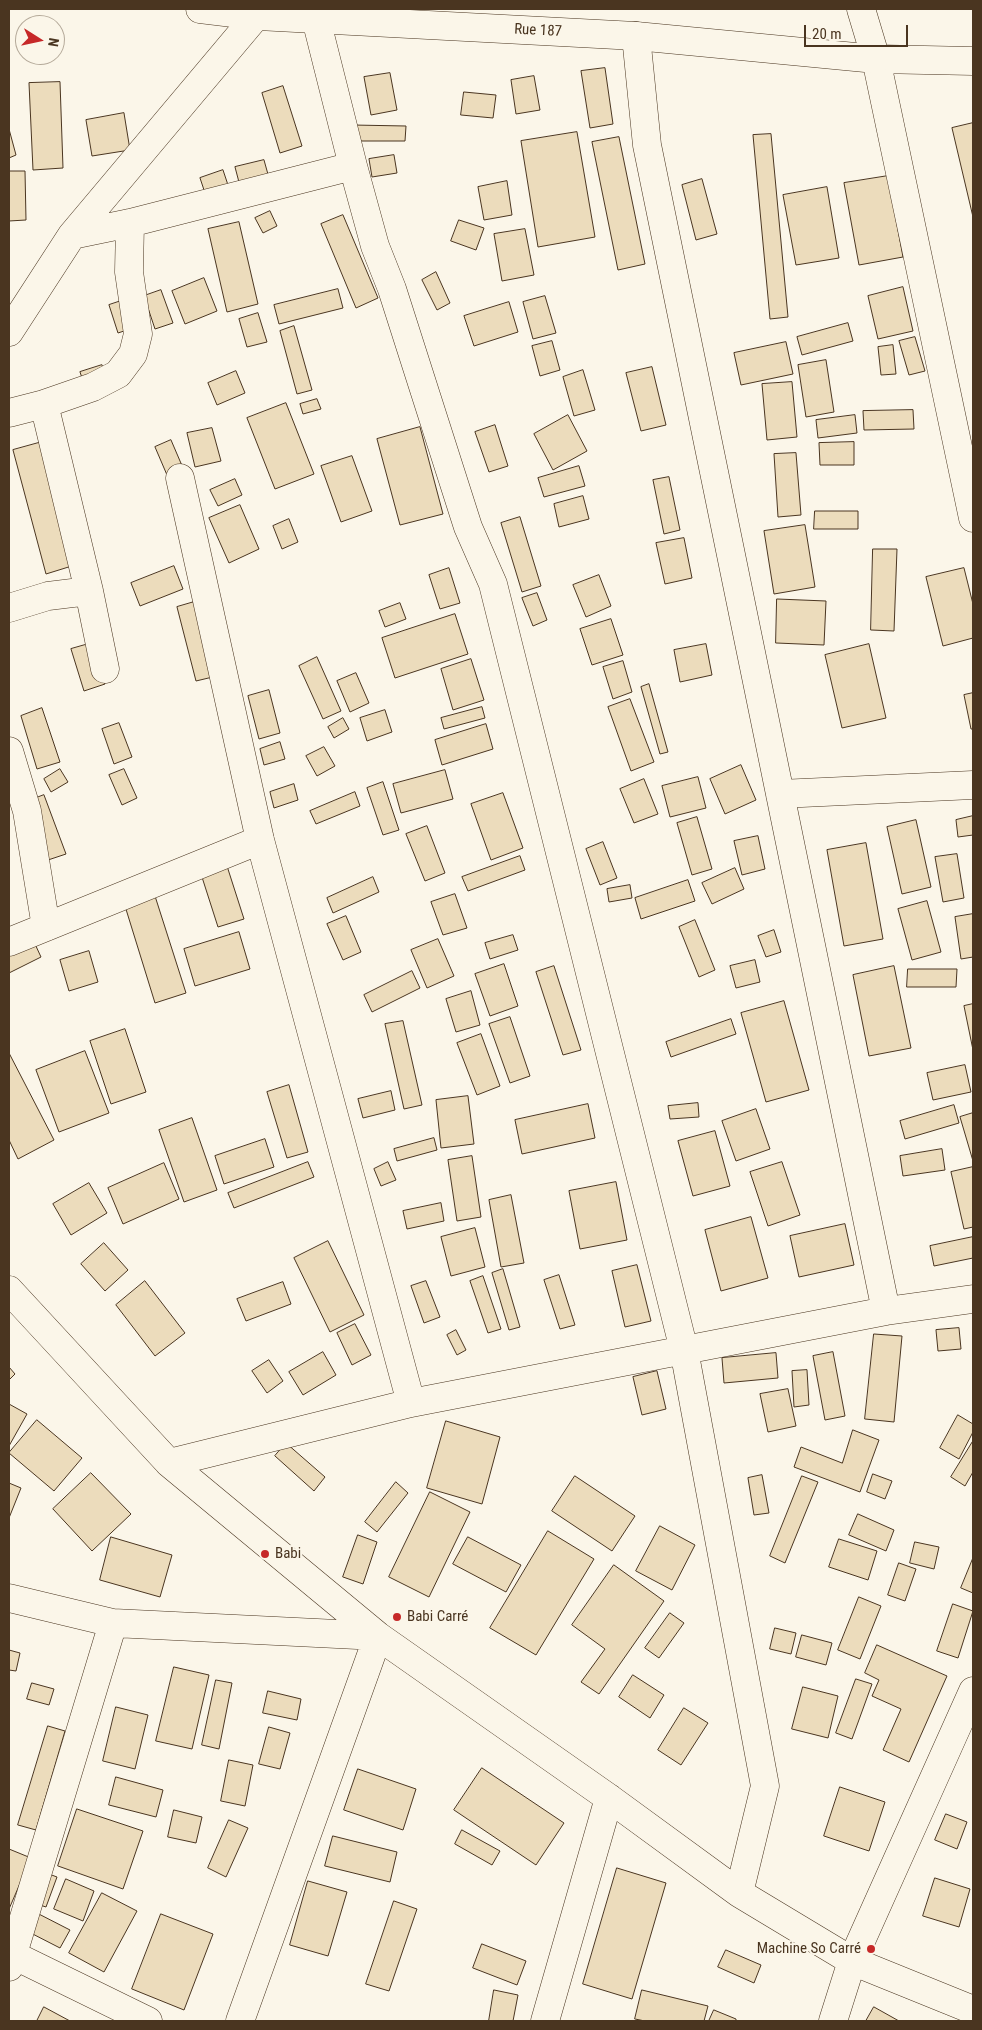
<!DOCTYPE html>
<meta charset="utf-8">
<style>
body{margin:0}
#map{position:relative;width:982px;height:2030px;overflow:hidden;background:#fbf6e9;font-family:"Roboto Condensed",sans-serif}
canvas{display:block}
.frame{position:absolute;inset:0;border:10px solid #4a3520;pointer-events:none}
.north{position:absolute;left:15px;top:15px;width:50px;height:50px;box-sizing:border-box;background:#fbf6e9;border:1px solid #b4a999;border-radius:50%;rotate:100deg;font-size:14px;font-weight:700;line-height:20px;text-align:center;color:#4a3520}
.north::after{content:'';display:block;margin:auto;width:18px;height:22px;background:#c62828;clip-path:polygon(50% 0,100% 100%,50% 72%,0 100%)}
.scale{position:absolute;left:804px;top:25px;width:104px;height:22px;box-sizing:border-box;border:2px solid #4a3520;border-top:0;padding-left:6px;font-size:15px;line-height:18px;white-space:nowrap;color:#4a3520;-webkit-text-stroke:4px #fbf6e9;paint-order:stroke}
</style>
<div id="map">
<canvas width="982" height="2030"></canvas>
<div class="frame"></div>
<div class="north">N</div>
<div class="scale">20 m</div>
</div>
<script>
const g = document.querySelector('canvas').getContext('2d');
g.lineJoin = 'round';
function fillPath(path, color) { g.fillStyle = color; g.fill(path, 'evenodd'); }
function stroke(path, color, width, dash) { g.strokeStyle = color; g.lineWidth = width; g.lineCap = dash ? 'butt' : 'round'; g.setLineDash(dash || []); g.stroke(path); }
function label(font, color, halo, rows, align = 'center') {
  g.font = font + ' "Roboto Condensed",sans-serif'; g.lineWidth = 4; g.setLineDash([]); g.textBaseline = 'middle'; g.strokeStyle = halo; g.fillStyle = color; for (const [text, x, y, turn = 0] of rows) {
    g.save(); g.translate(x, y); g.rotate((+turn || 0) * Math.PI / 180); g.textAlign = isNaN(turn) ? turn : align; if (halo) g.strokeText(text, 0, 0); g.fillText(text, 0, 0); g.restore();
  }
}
const building = new Path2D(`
 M 605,68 L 613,124 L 590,128 L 581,71 Z
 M 390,73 L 397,110 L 371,115 L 364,77 Z
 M 534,76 L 540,110 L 516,114 L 511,80 Z
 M 60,82 L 63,168 L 33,170 L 29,83 Z
 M 283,86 L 302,146 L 280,153 L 262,93 Z
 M 464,92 L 496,95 L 493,118 L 461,115 Z
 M 124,113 L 130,150 L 92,156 L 86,120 Z
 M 973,123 L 973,217 L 952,128 Z
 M 352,125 L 406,126 L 405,141 L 351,141 Z
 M 9,129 L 16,155 L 9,158 Z
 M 577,132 L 595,237 L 538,247 L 521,141 Z
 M 771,134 L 788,317 L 770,319 L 753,135 Z
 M 619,137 L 645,264 L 618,270 L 592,142 Z
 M 394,155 L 397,173 L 372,177 L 369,159 Z
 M 264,160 L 269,178 L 240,186 L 235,167 Z
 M 223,170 L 229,188 L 206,196 L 200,178 Z
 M 9,171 L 25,171 L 26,220 L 9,221 Z
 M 888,176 L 903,257 L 859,265 L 844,183 Z
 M 702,179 L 717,234 L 696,240 L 682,185 Z
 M 507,181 L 512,215 L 484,220 L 478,187 Z
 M 827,187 L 839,258 L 796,265 L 783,195 Z
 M 270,211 L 277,226 L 263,233 L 255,218 Z
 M 343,215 L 378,298 L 356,308 L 321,224 Z
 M 459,220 L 484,228 L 476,250 L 451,241 Z
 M 239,222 L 258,304 L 227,312 L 208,229 Z
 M 525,229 L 534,275 L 502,281 L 494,234 Z
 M 436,272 L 450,303 L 437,310 L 422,280 Z
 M 204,278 L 217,311 L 185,324 L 172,291 Z
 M 903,287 L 913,331 L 878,339 L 868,296 Z
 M 338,289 L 343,308 L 279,324 L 274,305 Z
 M 161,290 L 173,323 L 155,329 L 144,296 Z
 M 545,296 L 556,333 L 533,339 L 523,302 Z
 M 124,300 L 133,328 L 118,333 L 109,305 Z
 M 509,302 L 518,332 L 474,346 L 464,316 Z
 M 258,313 L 267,342 L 247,347 L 239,319 Z
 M 848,323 L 853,341 L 802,355 L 797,337 Z
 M 294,326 L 312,390 L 297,394 L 280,331 Z
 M 915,337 L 925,371 L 909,375 L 899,341 Z
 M 552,341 L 560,370 L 540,376 L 532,346 Z
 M 786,342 L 793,374 L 741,385 L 734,353 Z
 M 893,345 L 896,374 L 881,375 L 878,347 Z
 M 826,360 L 834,412 L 806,417 L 798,365 Z
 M 102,365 L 106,377 L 84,384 L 80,372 Z
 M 652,367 L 666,425 L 641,431 L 626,373 Z
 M 583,370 L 595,410 L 574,416 L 563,377 Z
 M 236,371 L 245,393 L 217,405 L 208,383 Z
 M 792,382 L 797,437 L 767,440 L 762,384 Z
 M 317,399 L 321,409 L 303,414 L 300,404 Z
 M 286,403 L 314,474 L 275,489 L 247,418 Z
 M 913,410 L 914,429 L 864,430 L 863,411 Z
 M 568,415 L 587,451 L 553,470 L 534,434 Z
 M 855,415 L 857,433 L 818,438 L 816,420 Z
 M 495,425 L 508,466 L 489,472 L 475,432 Z
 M 420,427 L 443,514 L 400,525 L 377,439 Z
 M 212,428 L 221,461 L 195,467 L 187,433 Z
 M 171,440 L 183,468 L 167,475 L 155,447 Z
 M 42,442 L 75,565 L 46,574 L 13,450 Z
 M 854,442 L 854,465 L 820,465 L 819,443 Z
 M 796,453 L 801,515 L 778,517 L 774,454 Z
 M 352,456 L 372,511 L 341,522 L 321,466 Z
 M 579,466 L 585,486 L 544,497 L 538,478 Z
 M 669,477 L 680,530 L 664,534 L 653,480 Z
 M 235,479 L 242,495 L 218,506 L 210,490 Z
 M 583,496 L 589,519 L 559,527 L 554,504 Z
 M 240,505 L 259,549 L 229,563 L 209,518 Z
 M 815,511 L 858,511 L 858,529 L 814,529 Z
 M 520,517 L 541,586 L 522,592 L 501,523 Z
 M 289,519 L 298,542 L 282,549 L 273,526 Z
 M 805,525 L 815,587 L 774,594 L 764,531 Z
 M 684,538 L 692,578 L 665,584 L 656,543 Z
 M 873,549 L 897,549 L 894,631 L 871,630 Z
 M 174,566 L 183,589 L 140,606 L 131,583 Z
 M 449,568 L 460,603 L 440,609 L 429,575 Z
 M 964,568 L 973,604 L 973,638 L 943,646 L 926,577 Z
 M 599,575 L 611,606 L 586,617 L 573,585 Z
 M 537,593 L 547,620 L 533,626 L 522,598 Z
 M 777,599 L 826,601 L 824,645 L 776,643 Z
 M 201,600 L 221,675 L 196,681 L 177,607 Z
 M 400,603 L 406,619 L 385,627 L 379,611 Z
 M 455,614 L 468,654 L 395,678 L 382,638 Z
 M 611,619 L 623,655 L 592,665 L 580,629 Z
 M 92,643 L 105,684 L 84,691 L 71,649 Z
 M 706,644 L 712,675 L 680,682 L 674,650 Z
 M 869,644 L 886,718 L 842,728 L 825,655 Z
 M 317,657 L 341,711 L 323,719 L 299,666 Z
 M 471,659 L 484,700 L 453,710 L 441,669 Z
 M 623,661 L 632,692 L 613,699 L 603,667 Z
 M 356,673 L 369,703 L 350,712 L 337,681 Z
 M 649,684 L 668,752 L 660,754 L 641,687 Z
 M 269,690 L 280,733 L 259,739 L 248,696 Z
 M 973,693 L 973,729 L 971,729 L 964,695 Z
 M 630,699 L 654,762 L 631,771 L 608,707 Z
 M 482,707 L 485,718 L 444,729 L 441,718 Z
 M 42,708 L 60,762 L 37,769 L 21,716 Z
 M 385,710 L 392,732 L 367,741 L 360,718 Z
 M 343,718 L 349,729 L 334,738 L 328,727 Z
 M 119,723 L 132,757 L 114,764 L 102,729 Z
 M 486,724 L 493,749 L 442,765 L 435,740 Z
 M 280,742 L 285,759 L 264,765 L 260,749 Z
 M 324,747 L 335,766 L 317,776 L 306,756 Z
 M 741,765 L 756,800 L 725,814 L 710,779 Z
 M 60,769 L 68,782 L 51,792 L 44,779 Z
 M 124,769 L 137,798 L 122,805 L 109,775 Z
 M 445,770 L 453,799 L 401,813 L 393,784 Z
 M 698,777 L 706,808 L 670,817 L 662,786 Z
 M 644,779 L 658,814 L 634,823 L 620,789 Z
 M 383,782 L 399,830 L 383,835 L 367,788 Z
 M 294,784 L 298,800 L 274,808 L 270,792 Z
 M 355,792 L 360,806 L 316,824 L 310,811 Z
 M 503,793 L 523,848 L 491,860 L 471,804 Z
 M 44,795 L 66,854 L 48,860 L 26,802 Z
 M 973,816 L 973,835 L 958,837 L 956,820 Z
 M 697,817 L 712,869 L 692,875 L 677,823 Z
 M 916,820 L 931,887 L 902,894 L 887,827 Z
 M 427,826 L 445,873 L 425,881 L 406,834 Z
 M 758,836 L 765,869 L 742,875 L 734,841 Z
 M 603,842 L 617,878 L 600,885 L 586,849 Z
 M 866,843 L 883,939 L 844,946 L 827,850 Z
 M 957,854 L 964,898 L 943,902 L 935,857 Z
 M 520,856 L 525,870 L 468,891 L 462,877 Z
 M 227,866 L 244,919 L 218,927 L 201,874 Z
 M 735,868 L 744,889 L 712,904 L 702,883 Z
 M 373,877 L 379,892 L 333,913 L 327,898 Z
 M 688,880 L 695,901 L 641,919 L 635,898 Z
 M 630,885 L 632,898 L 609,902 L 607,889 Z
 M 455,894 L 467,928 L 443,935 L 431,902 Z
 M 155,896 L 186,993 L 155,1003 L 125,906 Z
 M 927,901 L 941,952 L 912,960 L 898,909 Z
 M 973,914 L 973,957 L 961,959 L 955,917 Z
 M 346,916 L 361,952 L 343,960 L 327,924 Z
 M 695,920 L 715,970 L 699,977 L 679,927 Z
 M 774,930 L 781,952 L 766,957 L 758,936 Z
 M 239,932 L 250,969 L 195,986 L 184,949 Z
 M 513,935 L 518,950 L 490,959 L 485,943 Z
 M 438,939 L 454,976 L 427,988 L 411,950 Z
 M 35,944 L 41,957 L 9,973 L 9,956 Z
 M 89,951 L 98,982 L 69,991 L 60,960 Z
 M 755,960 L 760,982 L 736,988 L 730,966 Z
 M 504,964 L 518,1006 L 490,1016 L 475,974 Z
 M 554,966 L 581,1050 L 563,1055 L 536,972 Z
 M 894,966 L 911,1048 L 869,1056 L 853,975 Z
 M 908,969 L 957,969 L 956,987 L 907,987 Z
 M 412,971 L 420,988 L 372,1012 L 364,995 Z
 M 471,991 L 480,1025 L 456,1032 L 446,999 Z
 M 784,1001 L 809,1090 L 766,1102 L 741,1013 Z
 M 973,1004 L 973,1050 L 964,1006 Z
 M 510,1017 L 530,1076 L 510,1083 L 489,1024 Z
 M 731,1019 L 736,1034 L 671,1057 L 666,1042 Z
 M 403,1021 L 422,1105 L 404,1109 L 385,1024 Z
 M 125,1029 L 146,1092 L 111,1104 L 90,1041 Z
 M 481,1034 L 500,1086 L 477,1095 L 457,1043 Z
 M 85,1051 L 109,1113 L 59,1132 L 36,1070 Z
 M 9,1053 L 54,1140 L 18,1159 L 9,1140 Z
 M 965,1065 L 971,1092 L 933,1100 L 927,1073 Z
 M 289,1085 L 308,1152 L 287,1158 L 267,1092 Z
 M 391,1091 L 395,1110 L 363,1118 L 358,1099 Z
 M 468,1096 L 474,1144 L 441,1148 L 436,1100 Z
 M 698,1103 L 699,1117 L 670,1119 L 668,1106 Z
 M 588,1104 L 595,1138 L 522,1154 L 515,1120 Z
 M 954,1105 L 959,1123 L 905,1139 L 900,1121 Z
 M 756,1109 L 770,1149 L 736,1161 L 722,1121 Z
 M 973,1113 L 973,1161 L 960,1117 Z
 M 192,1118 L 217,1190 L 184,1202 L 159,1130 Z
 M 715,1131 L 730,1186 L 693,1196 L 678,1141 Z
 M 434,1138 L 437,1150 L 397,1161 L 394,1149 Z
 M 265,1139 L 274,1167 L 224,1184 L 215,1156 Z
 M 942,1149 L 945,1170 L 903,1176 L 900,1156 Z
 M 472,1156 L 481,1217 L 457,1221 L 448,1160 Z
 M 308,1162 L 314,1177 L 234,1208 L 228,1193 Z
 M 388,1162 L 396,1180 L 381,1186 L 374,1169 Z
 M 782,1162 L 800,1215 L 768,1226 L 750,1172 Z
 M 164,1163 L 179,1199 L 123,1224 L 108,1188 Z
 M 973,1167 L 973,1227 L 964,1229 L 951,1172 Z
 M 616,1182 L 627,1240 L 580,1249 L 569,1191 Z
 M 89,1183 L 107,1213 L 71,1235 L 53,1204 Z
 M 511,1195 L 524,1263 L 501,1267 L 489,1200 Z
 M 441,1203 L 444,1221 L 407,1229 L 403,1211 Z
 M 751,1217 L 768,1278 L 721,1291 L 705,1230 Z
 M 845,1224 L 854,1265 L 799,1277 L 790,1236 Z
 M 475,1228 L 485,1267 L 451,1276 L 441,1237 Z
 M 973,1237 L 973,1258 L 934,1266 L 930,1246 Z
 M 328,1241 L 364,1315 L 330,1332 L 294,1258 Z
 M 104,1243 L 128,1270 L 105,1291 L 81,1264 Z
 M 637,1265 L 651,1321 L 625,1327 L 612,1271 Z
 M 503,1269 L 520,1327 L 509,1330 L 492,1273 Z
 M 559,1275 L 575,1325 L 560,1329 L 544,1280 Z
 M 483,1276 L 501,1329 L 488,1333 L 470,1281 Z
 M 145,1281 L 185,1333 L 155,1356 L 116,1305 Z
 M 426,1281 L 440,1317 L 424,1323 L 411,1286 Z
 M 283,1282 L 291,1304 L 246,1321 L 237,1299 Z
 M 355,1324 L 371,1355 L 352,1365 L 337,1333 Z
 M 959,1328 L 961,1349 L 938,1351 L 936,1330 Z
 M 456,1330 L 466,1350 L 457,1355 L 447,1335 Z
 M 874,1334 L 902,1336 L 894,1422 L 865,1419 Z
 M 323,1352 L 336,1375 L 303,1395 L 289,1372 Z
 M 833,1352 L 845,1416 L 825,1420 L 813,1356 Z
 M 776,1353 L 778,1378 L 724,1383 L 722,1358 Z
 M 269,1360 L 283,1381 L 267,1393 L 252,1371 Z
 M 9,1367 L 15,1374 L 9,1380 Z
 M 807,1370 L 809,1405 L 794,1407 L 792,1371 Z
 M 657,1371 L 666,1409 L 642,1415 L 633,1377 Z
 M 788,1389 L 796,1426 L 768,1432 L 760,1394 Z
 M 9,1404 L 27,1414 L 9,1446 Z
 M 958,1415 L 973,1424 L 973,1432 L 959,1459 L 940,1448 Z
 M 37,1420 L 82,1458 L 54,1491 L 9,1453 Z
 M 446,1421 L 500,1437 L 482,1504 L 427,1488 Z
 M 853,1430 L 879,1440 L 860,1492 L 794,1467 L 801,1447 L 842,1463 Z
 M 973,1441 L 973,1472 L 965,1486 L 951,1477 Z
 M 286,1443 L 325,1477 L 314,1491 L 275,1456 Z
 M 91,1473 L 131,1514 L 92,1551 L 53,1509 Z
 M 873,1474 L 892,1481 L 885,1499 L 867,1492 Z
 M 762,1475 L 769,1513 L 754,1515 L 748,1478 Z
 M 575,1476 L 635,1516 L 612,1551 L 552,1511 Z
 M 802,1476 L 818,1482 L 785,1563 L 770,1556 Z
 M 396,1482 L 408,1493 L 377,1532 L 365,1522 Z
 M 9,1483 L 21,1488 L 9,1518 Z
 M 430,1492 L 470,1512 L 429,1597 L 389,1577 Z
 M 858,1514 L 894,1530 L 886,1551 L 849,1535 Z
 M 660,1526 L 695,1545 L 672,1590 L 636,1571 Z
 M 548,1531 L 594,1559 L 536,1655 L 490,1628 Z
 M 358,1535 L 377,1542 L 363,1584 L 343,1577 Z
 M 111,1537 L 172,1555 L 160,1597 L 100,1580 Z
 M 468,1537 L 521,1565 L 506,1592 L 453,1564 Z
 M 839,1539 L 877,1551 L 868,1580 L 829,1567 Z
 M 915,1542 L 939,1547 L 934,1569 L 910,1563 Z
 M 973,1558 L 973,1593 L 961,1588 Z
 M 899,1563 L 916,1569 L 905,1601 L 888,1595 Z
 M 614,1565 L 664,1601 L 599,1694 L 581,1682 L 605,1649 L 572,1625 Z
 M 859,1597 L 881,1606 L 860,1659 L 838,1650 Z
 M 953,1604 L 973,1611 L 958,1658 L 937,1651 Z
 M 670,1613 L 684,1623 L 659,1658 L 645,1648 Z
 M 775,1628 L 796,1633 L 791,1654 L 770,1649 Z
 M 802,1635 L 832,1643 L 826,1665 L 796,1657 Z
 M 877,1645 L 947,1676 L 909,1762 L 883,1750 L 901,1709 L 872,1696 L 879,1680 L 865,1673 Z
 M 9,1650 L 20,1653 L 16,1671 L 9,1670 Z
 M 174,1667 L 209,1675 L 192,1749 L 156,1741 Z
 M 633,1675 L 664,1695 L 650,1718 L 619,1697 Z
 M 856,1679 L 872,1684 L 852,1739 L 836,1733 Z
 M 216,1680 L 232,1683 L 219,1749 L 202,1745 Z
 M 32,1683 L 54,1689 L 49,1705 L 27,1699 Z
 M 803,1687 L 838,1696 L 828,1738 L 792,1729 Z
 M 268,1691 L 301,1699 L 297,1720 L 263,1713 Z
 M 116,1707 L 148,1715 L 135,1769 L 103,1761 Z
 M 684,1708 L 708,1723 L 681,1765 L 658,1750 Z
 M 48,1726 L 65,1731 L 36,1830 L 18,1825 Z
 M 269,1727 L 290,1733 L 280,1769 L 259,1764 Z
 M 229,1760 L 253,1765 L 245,1806 L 221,1801 Z
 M 482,1768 L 564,1823 L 536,1865 L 454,1810 Z
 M 358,1769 L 416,1789 L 403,1830 L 344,1810 Z
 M 116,1777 L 163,1790 L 156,1817 L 109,1805 Z
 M 840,1787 L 885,1802 L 869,1851 L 824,1836 Z
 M 77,1809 L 143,1831 L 123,1889 L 58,1866 Z
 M 174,1810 L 202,1817 L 196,1843 L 168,1837 Z
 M 946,1814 L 967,1822 L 957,1849 L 935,1840 Z
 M 229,1820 L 248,1828 L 226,1877 L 208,1868 Z
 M 462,1830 L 500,1851 L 492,1865 L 455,1844 Z
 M 333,1836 L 397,1852 L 390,1882 L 325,1866 Z
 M 9,1849 L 31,1858 L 9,1909 Z
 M 617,1868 L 666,1883 L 632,1999 L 583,1984 Z
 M 41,1871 L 57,1877 L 46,1907 L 31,1902 Z
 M 935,1878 L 970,1889 L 959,1927 L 923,1916 Z
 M 66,1879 L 94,1891 L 83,1921 L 54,1909 Z
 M 308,1881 L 347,1892 L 328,1956 L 290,1945 Z
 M 102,1893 L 137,1911 L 104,1972 L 69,1953 Z
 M 394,1901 L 417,1909 L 389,1991 L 366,1984 Z
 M 31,1910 L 70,1930 L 60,1948 L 21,1928 Z
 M 161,1914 L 213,1934 L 184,2010 L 132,1989 Z
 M 482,1944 L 526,1961 L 517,1985 L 473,1968 Z
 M 726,1950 L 761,1965 L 754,1983 L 718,1967 Z
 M 494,1990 L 518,1995 L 513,2021 L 489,2021 Z
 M 642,1990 L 708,2006 L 704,2021 L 645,2021 L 635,2019 Z
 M 44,2007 L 70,2021 L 37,2021 Z
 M 874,2007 L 899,2021 L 866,2021 Z
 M 714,2010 L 736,2019 L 736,2021 L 709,2021 Z`);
const minor = new Path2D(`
 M 861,9 L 876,59 L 973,518
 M 316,19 L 353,166
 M 636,36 L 647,145 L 886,1311
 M 876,59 L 973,61
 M 72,235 L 130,223 L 353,166 L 375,246 L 392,289 L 468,527 L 493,584 L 684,1350 L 765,1786 L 739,1893
 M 9,332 L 72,235 L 262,9
 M 44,404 L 89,591 L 105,669
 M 9,413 L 44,404 L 93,387 L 118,374 L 133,354 L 138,334 L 129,272 L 130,223
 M 180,478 L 260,840 L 411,1403
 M 9,608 L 48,596 L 89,591
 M 9,751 L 27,811 L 46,927
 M 780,794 L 973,785
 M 9,942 L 260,840
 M 9,1290 L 169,1463 L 378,1636 L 609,1798 L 739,1893 L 852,1961 L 973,2010
 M 169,1463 L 411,1403 L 886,1311 L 973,1299
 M 9,1598 L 113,1623 L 378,1636 L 240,2021
 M 9,1953 L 148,2021
 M 9,1967 L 113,1623
 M 545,2021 L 609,1798
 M 833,2021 L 852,1961 L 973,1691`);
const tertiary = new Path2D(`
 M 200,9 L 258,16 L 636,36 L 876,59`);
const markers = [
 [265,1554,5,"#c62828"],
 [397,1617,5,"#c62828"],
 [871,1949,5,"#c62828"]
];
const streetNames = [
 ["Rue 187",538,31,3]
];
const poiNames = [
 ["Babi",275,1554],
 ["Babi Carré",407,1617],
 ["Machine So Carré",861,1949,"right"]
];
fillPath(building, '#ecdcbc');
stroke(building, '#4a3520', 1);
stroke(minor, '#4a3520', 29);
stroke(tertiary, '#4a3520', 29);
stroke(minor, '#fbf6e9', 28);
stroke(tertiary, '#fbf6e9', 28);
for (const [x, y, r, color] of markers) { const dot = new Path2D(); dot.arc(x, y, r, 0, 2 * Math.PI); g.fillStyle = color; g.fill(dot); stroke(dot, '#fbf6e9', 2); }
label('15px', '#4a3520', '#fbf6e9', streetNames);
label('15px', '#4a3520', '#fbf6e9', poiNames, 'left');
</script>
